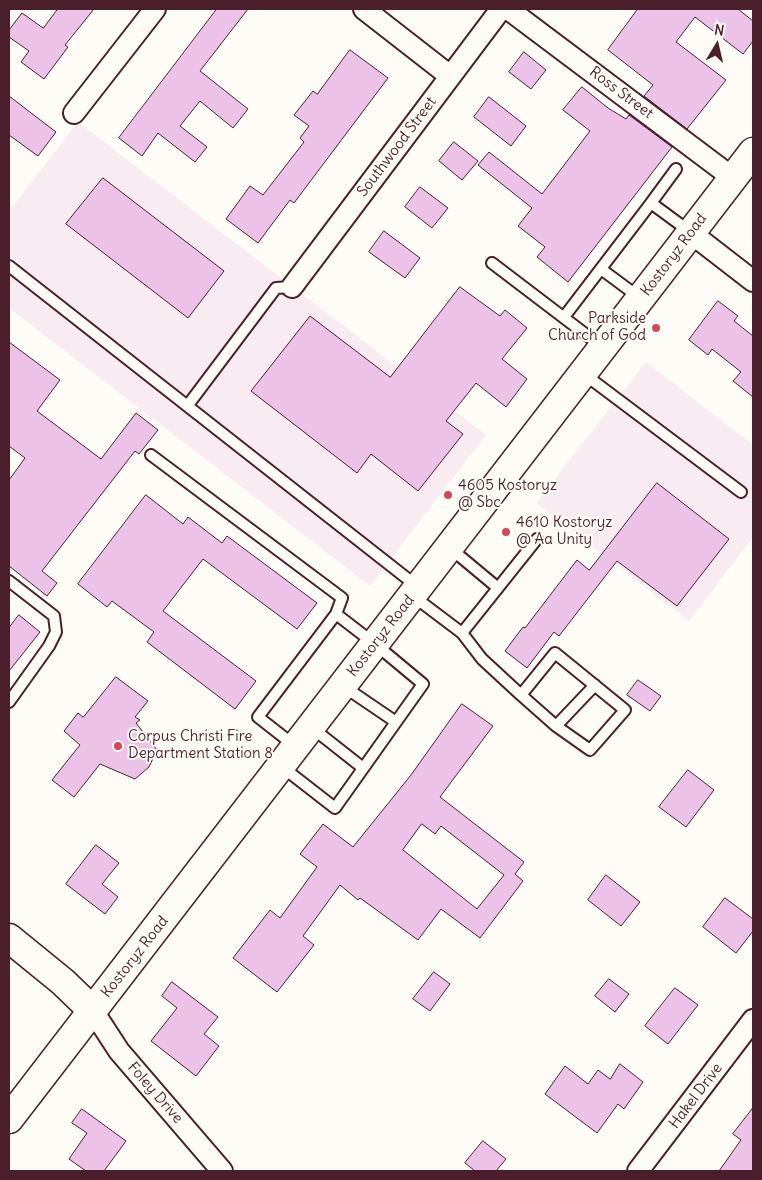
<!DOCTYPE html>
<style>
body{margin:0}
#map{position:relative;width:762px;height:1180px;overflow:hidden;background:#fdfcf7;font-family:Delius,sans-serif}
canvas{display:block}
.frame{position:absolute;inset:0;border:10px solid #4a1f2b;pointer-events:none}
.north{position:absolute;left:692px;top:20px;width:50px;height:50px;-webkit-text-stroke:4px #fdfcf7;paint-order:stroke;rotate:9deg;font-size:14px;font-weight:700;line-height:20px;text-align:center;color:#4a1f2b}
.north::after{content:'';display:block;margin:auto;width:18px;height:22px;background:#4a1f2b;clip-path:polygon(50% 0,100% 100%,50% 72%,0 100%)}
</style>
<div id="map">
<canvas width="762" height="1180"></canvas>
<div class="frame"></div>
<div class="north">N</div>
</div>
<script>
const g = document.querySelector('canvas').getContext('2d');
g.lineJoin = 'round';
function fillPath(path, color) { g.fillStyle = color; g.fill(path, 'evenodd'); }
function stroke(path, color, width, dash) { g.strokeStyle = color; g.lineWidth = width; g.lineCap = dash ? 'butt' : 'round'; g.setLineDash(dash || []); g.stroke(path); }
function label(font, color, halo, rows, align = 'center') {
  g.font = font + ' Delius,sans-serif'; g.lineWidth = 4; g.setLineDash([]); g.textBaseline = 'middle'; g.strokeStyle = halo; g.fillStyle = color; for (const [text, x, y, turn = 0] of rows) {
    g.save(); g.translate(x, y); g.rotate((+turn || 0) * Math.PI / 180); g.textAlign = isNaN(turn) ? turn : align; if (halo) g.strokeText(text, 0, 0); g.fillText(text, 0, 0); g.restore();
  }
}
const built = new Path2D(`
 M 78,122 L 486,435 L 370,586 L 9,308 L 9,211 Z
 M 646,362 L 753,445 L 753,537 L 689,621 L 536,503 Z`);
const building = new Path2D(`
 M 58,9 L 94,9 L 65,45 L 68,47 L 44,79 L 21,62 L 29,51 L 9,37 L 9,30 L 22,13 L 43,28 Z
 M 217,9 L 248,9 L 200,71 L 248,109 L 233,128 L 200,101 L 180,126 L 207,147 L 195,162 L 158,133 L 142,156 L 119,138 Z
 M 638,9 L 738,9 L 753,21 L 753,41 L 743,54 L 695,17 L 676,42 L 726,80 L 687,129 L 644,96 L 653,85 L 608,50 Z
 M 350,50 L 388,78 L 294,203 L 290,200 L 258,243 L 226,219 L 250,186 L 263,195 L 304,142 L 300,138 L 309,126 L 294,115 L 313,91 L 317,94 Z
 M 524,52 L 546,70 L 531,89 L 509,72 Z
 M 582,87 L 608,108 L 626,119 L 629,115 L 672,147 L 568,282 L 537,257 L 545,247 L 518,226 L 532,208 L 478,165 L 489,152 L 542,194 L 590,131 L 563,110 Z
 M 9,96 L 56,132 L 38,156 L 9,135 Z
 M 489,97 L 526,126 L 511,146 L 474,117 Z
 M 454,142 L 478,161 L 462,180 L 439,161 Z
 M 103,178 L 224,271 L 188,318 L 66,224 Z
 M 420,187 L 448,208 L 432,228 L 405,207 Z
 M 384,231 L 420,258 L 405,278 L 369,252 Z
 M 460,287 L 500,316 L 505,310 L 527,328 L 502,359 L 527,379 L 506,407 L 476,383 L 446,421 L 463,434 L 418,491 L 371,454 L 357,473 L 251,391 L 310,316 L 390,377 Z
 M 718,301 L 738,316 L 734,321 L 753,336 L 753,397 L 733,381 L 741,372 L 712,349 L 708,355 L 689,340 Z
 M 9,342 L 60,380 L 37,411 L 101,459 L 136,413 L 158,430 L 139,454 L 135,451 L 42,571 L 57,583 L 47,596 L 9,566 L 9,480 L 25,458 L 9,446 Z
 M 657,483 L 729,539 L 677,606 L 617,561 L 559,636 L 554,632 L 527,668 L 505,651 L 523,627 L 525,628 L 577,560 L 589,570 Z
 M 146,495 L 183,524 L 188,517 L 222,543 L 227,536 L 317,603 L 297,629 L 203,559 L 163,611 L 256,681 L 235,709 L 147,642 L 154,632 L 112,601 L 107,607 L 78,584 Z
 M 19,615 L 40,632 L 9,671 L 9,628 Z
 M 116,677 L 148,701 L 135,717 L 140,720 L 136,723 L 157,750 L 149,767 L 135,779 L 100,764 L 74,797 L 52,780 L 80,745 L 64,731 L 78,713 L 83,717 Z
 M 638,680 L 661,696 L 650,711 L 627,695 Z
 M 462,704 L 493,726 L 440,797 L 524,862 L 515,874 L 523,881 L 480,938 L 441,909 L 418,940 L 360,898 L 358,900 L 340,885 L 303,936 L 314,945 L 277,992 L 233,958 L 270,910 L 280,918 L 317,867 L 300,854 L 323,824 L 353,847 L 411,775 ZM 422,824 L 435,834 L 441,826 L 504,875 L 477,909 L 403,850 Z
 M 688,770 L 714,790 L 686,827 L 659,807 Z
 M 96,845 L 119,863 L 102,884 L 118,897 L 105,914 L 66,884 Z
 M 606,875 L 640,902 L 621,926 L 588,900 Z
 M 725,898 L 753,919 L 753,931 L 736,953 L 703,927 Z
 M 434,972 L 450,984 L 430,1011 L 413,999 Z
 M 609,979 L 629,994 L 615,1012 L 595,996 Z
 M 172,982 L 218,1017 L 204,1034 L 219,1046 L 196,1076 L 151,1041 L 177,1008 L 162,996 Z
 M 675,988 L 698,1005 L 668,1044 L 645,1026 Z
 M 620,1064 L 643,1082 L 624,1109 L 618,1104 L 597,1133 L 545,1094 L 565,1066 L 588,1084 L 598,1070 L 610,1079 Z
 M 753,1108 L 753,1171 L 719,1171 L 741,1140 L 733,1134 Z
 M 82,1109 L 126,1141 L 104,1171 L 86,1171 L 69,1159 L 87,1133 L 72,1123 Z
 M 483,1141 L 506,1159 L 496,1171 L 475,1171 L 465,1163 Z`);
const lane = new Path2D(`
 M 651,203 L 676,169
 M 492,263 L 601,346
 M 9,266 L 418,587
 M 601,269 L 640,298
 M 564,317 L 651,203 L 689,231
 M 584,374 L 741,492
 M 188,405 L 276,288 L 292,287
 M 151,455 L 342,598 L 336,614
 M 450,548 L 498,588
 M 9,581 L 54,616 L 56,632 L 49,646 L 9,702
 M 413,596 L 462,633 L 537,539
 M 462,633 L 482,659 L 521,695 L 555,653 L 625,710 L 590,750 L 556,726 L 521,695
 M 343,686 L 396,722
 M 556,726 L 595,685
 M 311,727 L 363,768
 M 281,766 L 335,808 L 423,684 L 375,644 L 336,614 L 258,717 L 295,746`);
const street = new Path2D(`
 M 364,9 L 450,76
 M 508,9 L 733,178
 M 74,113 L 155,9
 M 691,233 L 753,281
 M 292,287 L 501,9
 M 93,1011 L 119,1051 L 222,1171
 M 638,1171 L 753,1020`);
const secondary = new Path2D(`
 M 9,938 L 63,982 L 93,1011
 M 9,1119 L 753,152`);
const markers = [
 [656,328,5,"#d1495b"],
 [448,495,5,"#d1495b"],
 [506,532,5,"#d1495b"],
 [118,746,5,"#d1495b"]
];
const streetNames = [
 ["Ross Street",621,93,37],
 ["Southwood Street",397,147,-53],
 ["Kostoryz Road",674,255,-53],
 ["Kostoryz Road",381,636,-52],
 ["Kostoryz Road",135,957,-52],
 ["Foley Drive",155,1093,49],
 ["Hakel Drive",696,1096,-53]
];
const poiNames = [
 ["Parkside",646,319,"right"],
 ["Church of God",646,336,"right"],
 ["4605 Kostoryz",458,486],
 ["@ Sbc",458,503],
 ["4610 Kostoryz",516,523],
 ["@ Aa Unity",516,540],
 ["Corpus Christi Fire",128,737],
 ["Department Station 8",128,754]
];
fillPath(built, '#f8ebf2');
fillPath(building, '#edc2e8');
stroke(building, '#4a1f2b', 1);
stroke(lane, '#4a1f2b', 14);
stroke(street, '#4a1f2b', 24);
stroke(secondary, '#4a1f2b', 31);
stroke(lane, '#fdfcf7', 10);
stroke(street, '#fdfcf7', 20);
stroke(secondary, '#fdfcf7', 28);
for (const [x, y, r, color] of markers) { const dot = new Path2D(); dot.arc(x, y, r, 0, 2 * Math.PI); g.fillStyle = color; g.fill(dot); stroke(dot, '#fdfcf7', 2); }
label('15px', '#4a1f2b', '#fdfcf7', streetNames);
label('15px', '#4a1f2b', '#fdfcf7', poiNames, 'left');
</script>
